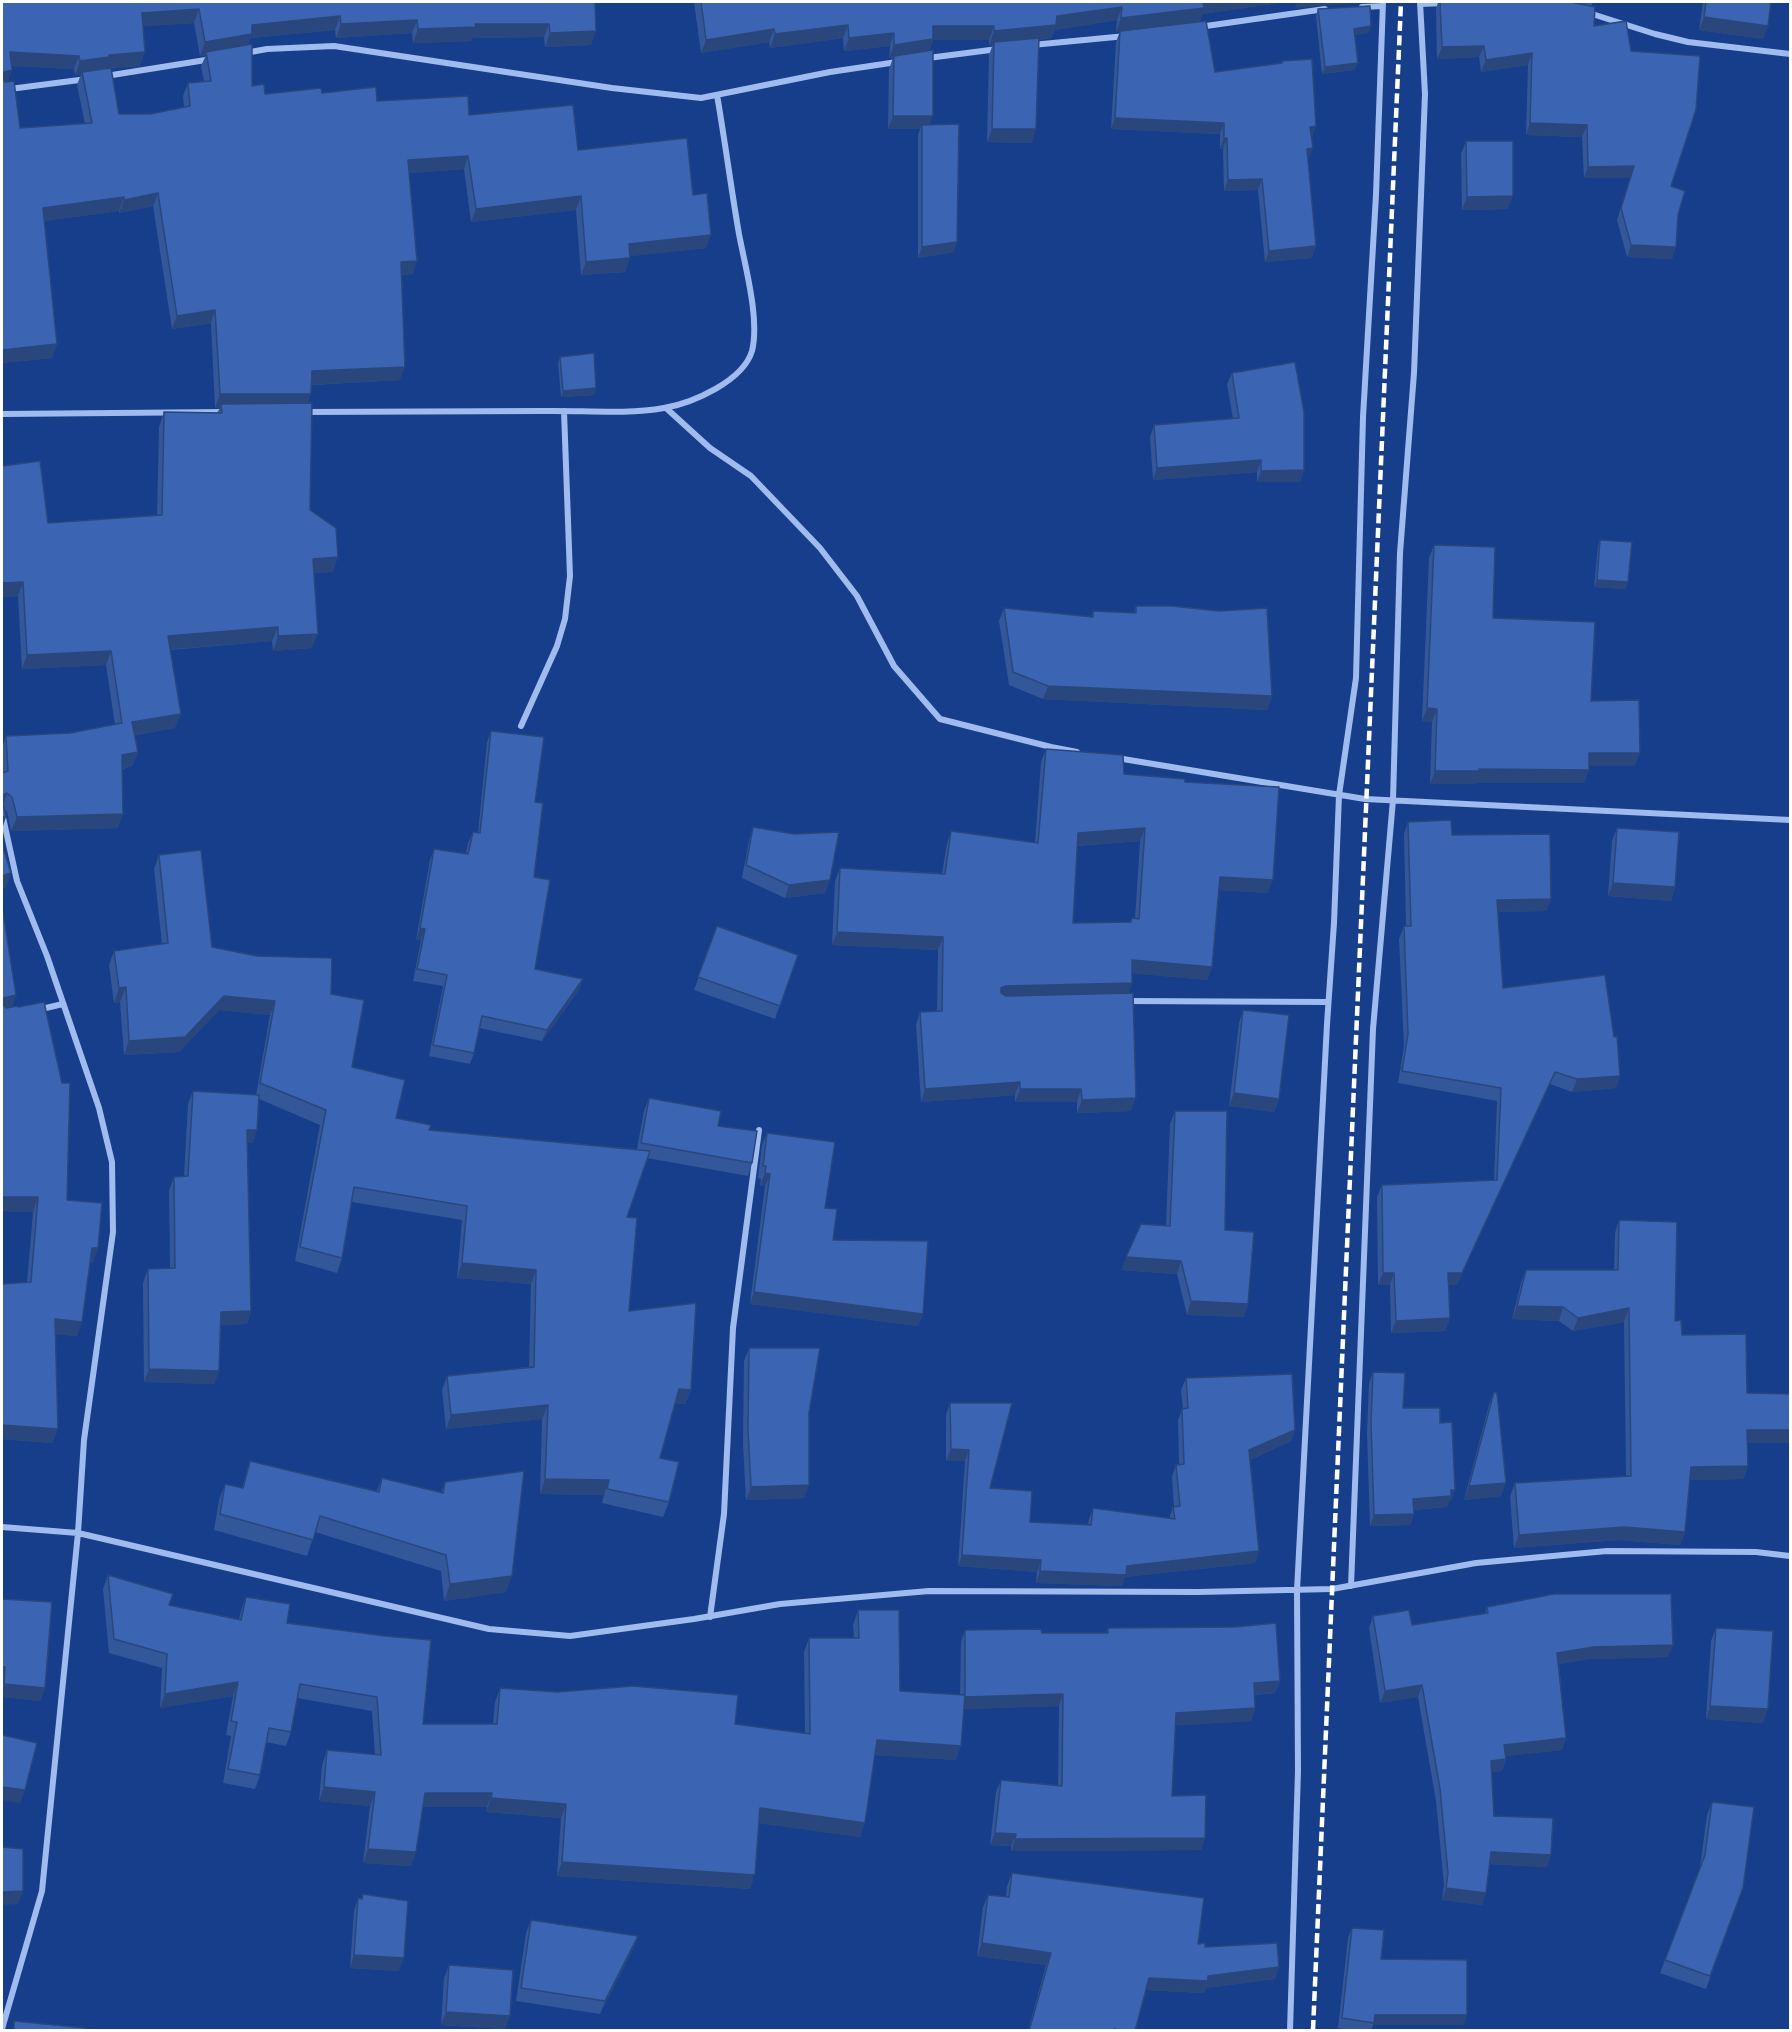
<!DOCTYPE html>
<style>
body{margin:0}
#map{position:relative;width:1792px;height:2032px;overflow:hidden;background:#173e8b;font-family:"Sofia Sans Condensed",sans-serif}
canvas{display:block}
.frame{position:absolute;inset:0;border:3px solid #fff;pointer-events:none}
</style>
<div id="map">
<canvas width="1792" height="2032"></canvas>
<div class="frame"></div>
</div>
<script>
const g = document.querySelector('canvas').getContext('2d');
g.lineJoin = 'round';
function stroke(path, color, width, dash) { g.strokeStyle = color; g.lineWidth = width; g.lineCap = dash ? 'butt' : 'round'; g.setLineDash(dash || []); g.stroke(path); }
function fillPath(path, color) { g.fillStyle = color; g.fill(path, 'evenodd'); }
const minor = new Path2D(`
 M 1420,4 L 1445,3
 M 1362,7 L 1383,6
 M 1589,13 L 1655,34 L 1688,42 L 1790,54
 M 1199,27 L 1325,9
 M 1032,45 L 1126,36
 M 245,53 L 267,49 L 334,46 L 612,88 L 701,98 L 830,72 L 897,62
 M 928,58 L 998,49
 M 106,76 L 212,59
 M 2,90 L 87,79
 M 666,408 L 710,448 L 751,476 L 820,548 L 857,596 L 894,666 L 940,719 L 1051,747 L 1077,752
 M 305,412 C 384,412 463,411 542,411 C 582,410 624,415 664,408 C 693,403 743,381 752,351 C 760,319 745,266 739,234 C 731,188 725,141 717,95
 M 2,414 L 226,412
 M 521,726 L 557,646 L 565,619 L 570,576 L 564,411
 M 1117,758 L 1365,799 L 1790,820
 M 2,813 L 17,881 L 47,956 L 99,1108 L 112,1162 L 113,1232 L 84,1440 L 78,1533 L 42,1891 L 2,2029
 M 1125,1001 L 1328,1002
 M 37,1010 L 63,1004
 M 2,1527 L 78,1533 L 489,1629 L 570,1636 L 694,1619 L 780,1604 L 929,1591 L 1198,1592 L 1332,1589 L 1476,1563 L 1607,1551 L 1756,1552 L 1790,1556
 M 1351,1586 L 1373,1029 L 1393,800 L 1400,553 L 1414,373 L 1425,94 L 1420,2
 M 710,1617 L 724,1514 L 733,1328 L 759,1130
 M 1290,2030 L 1298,1771 L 1297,1590 L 1327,1024 L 1334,923 L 1339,795 L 1356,678 L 1363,417 L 1376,195 L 1383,2`);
const rail = new Path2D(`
 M 1313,2030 L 1401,2`);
const wall = new Path2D(`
 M 2,2 L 595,2 L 591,45 L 545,47 L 544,37 L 472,38 L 471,41 L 413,43 L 412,33 L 336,38 L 335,30 L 251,38 L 248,45 L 252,86 L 265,94 L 322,93 L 469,115 L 578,150 L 693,195 L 706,248 L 630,256 L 625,272 L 581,275 L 576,210 L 471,222 L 464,169 L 409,173 L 413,274 L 401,275 L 400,380 L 312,385 L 308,403 L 310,510 L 333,572 L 314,573 L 312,648 L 273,651 L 272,641 L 170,650 L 175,728 L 135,735 L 138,752 L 132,766 L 123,769 L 118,828 L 11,831 L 7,811 L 4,810 L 2,829 L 2,749 L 6,736 L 70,733 L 115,725 L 106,665 L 22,669 L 18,596 L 2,597 L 2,466 L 48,523 L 157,515 L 159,427 L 164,412 L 217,413 L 220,408 L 215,408 L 211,323 L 172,329 L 153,206 L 119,213 L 119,211 L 44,221 L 57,344 L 52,358 L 2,363 ZM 194,23 L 200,56 L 206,55 L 201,66 L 204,81 L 188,83 L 183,96 L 184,107 L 150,114 L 119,114 L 111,68 L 140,66 L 143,26 ZM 12,66 L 74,69 L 75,75 L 81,74 L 77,85 L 85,124 L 20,128 L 8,81 Z
 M 694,2 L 1286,2 L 1202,14 L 1200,22 L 1215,72 L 1281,63 L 1282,61 L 1312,138 L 1308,159 L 1312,258 L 1265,262 L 1258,190 L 1224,191 L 1223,149 L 1220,149 L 1220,134 L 1111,129 L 1116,42 L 1120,31 L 1116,32 L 1117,20 L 1055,30 L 1051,38 L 1038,40 L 1032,143 L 987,142 L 989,55 L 993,44 L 989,45 L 989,40 L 933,40 L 929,51 L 930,125 L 954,252 L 918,258 L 918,135 L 920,129 L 888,129 L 889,69 L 893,58 L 889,58 L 890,46 L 844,51 L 843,38 L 770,48 L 769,42 L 701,53 Z
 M 1438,2 L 1593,2 L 1591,6 L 1594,26 L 1631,51 L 1671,186 L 1678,215 L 1672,259 L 1627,257 L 1617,220 L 1630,178 L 1584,178 L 1582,137 L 1526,135 L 1528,65 L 1481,72 L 1479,57 L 1437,59 L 1436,9 Z
 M 1703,2 L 1771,2 L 1763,39 L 1699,30 Z
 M 1318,9 L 1371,26 L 1368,33 L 1355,35 L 1355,70 L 1322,74 L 1316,16 Z
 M 1466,141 L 1508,209 L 1462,210 L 1461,154 Z
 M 560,357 L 594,395 L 561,397 L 558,363 Z
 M 1232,373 L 1304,470 L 1300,482 L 1257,482 L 1257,472 L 1153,480 L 1150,437 L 1154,425 L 1233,419 L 1227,384 Z
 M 1600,540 L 1626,589 L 1594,587 L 1598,546 Z
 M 1434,545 L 1493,618 L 1591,701 L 1635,766 L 1589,766 L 1584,783 L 1475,783 L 1474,784 L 1430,784 L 1432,722 L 1422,721 L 1429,558 Z
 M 1136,606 L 1272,696 L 1267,710 L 1043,699 L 1009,685 L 999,621 L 1004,608 L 1091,617 L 1093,611 L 1134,613 Z
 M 491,731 L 535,802 L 534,877 L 535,969 L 583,979 L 579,990 L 542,1041 L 479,1028 L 474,1053 L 470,1064 L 429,1056 L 443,986 L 413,981 L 421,940 L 416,940 L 430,860 L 434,849 L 466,853 L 468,843 L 473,832 L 478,833 L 487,742 Z
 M 1046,749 L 1124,774 L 1185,782 L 1268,893 L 1219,890 L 1212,967 L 1207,980 L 1132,973 L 1132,983 L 1128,994 L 1131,1111 L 1077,1113 L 1077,1102 L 1015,1102 L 1015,1095 L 921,1102 L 916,1025 L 920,1012 L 937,1011 L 938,950 L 832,945 L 835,881 L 840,868 L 942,873 L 947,844 L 951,831 L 1035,843 L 1041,762 ZM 1140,841 L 1135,918 L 1132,918 L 1130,922 L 1073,923 L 1077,846 Z
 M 1408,822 L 1452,835 L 1551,899 L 1546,911 L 1497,912 L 1503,988 L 1616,1088 L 1572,1092 L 1550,1084 L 1457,1285 L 1449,1285 L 1450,1318 L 1445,1331 L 1391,1333 L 1390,1285 L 1378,1285 L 1377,1197 L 1382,1185 L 1494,1180 L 1497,1101 L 1398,1083 L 1404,1046 L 1399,939 L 1404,926 L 1406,926 L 1404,834 Z
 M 753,827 L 825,893 L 785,898 L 742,878 L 749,840 Z
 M 1617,828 L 1675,887 L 1671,901 L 1608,896 L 1612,841 Z
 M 159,855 L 212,947 L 331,994 L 352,1067 L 396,1118 L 429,1130 L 637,1149 L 644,1111 L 649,1098 L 718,1126 L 752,1163 L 748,1176 L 647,1158 L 627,1217 L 629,1311 L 691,1390 L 685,1404 L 675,1404 L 660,1458 L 669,1502 L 663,1517 L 602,1503 L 604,1495 L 540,1494 L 542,1419 L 446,1429 L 442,1390 L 447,1376 L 529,1367 L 531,1284 L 457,1278 L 462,1220 L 352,1202 L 342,1258 L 337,1273 L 295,1261 L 320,1125 L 259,1099 L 253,1143 L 247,1143 L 251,1311 L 247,1324 L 220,1325 L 219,1371 L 214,1384 L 144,1382 L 143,1283 L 148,1269 L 170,1269 L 169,1190 L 174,1177 L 184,1176 L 188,1104 L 193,1091 L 256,1095 L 270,1015 L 219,1010 L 179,1052 L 124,1055 L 120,1002 L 114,1003 L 109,965 L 114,951 L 162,944 L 154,869 Z
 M 2,906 L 12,1007 L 67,1200 L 93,1263 L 90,1263 L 77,1336 L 55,1334 L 58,1429 L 52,1443 L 2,1439 L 2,1284 L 27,1282 L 33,1212 L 2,1211 Z
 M 717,926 L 798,955 L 775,1019 L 694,990 Z
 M 1243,1010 L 1279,1099 L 1274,1112 L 1229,1106 L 1239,1023 Z
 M 1175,1111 L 1225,1230 L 1244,1317 L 1187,1315 L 1177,1274 L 1121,1270 L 1166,1226 L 1170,1124 Z
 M 767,1133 L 825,1208 L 833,1240 L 923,1314 L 918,1326 L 750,1304 L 765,1186 L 760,1186 L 761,1179 L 758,1178 L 762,1145 Z
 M 1619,1220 L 1682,1335 L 1747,1443 L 1748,1466 L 1743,1479 L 1690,1480 L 1685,1532 L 1680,1545 L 1619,1540 L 1514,1548 L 1510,1496 L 1515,1483 L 1626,1476 L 1624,1322 L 1573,1331 L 1559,1321 L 1512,1319 L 1521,1283 L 1526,1270 L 1614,1270 L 1615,1233 Z
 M 749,1348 L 809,1413 L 804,1498 L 746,1500 L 743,1443 L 744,1361 Z
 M 1373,1372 L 1403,1408 L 1440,1423 L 1451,1501 L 1449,1501 L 1447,1507 L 1414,1510 L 1414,1514 L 1410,1525 L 1370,1526 L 1367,1433 L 1369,1383 Z
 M 1186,1378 L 1295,1430 L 1291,1441 L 1250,1460 L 1259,1551 L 1255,1563 L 1125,1577 L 1122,1586 L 1036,1583 L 1037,1572 L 958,1566 L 965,1461 L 946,1461 L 946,1415 L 950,1403 L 990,1488 L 1030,1522 L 1088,1525 L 1089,1519 L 1093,1508 L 1169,1519 L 1173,1507 L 1174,1507 L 1172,1476 L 1176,1465 L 1179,1464 L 1178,1420 L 1182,1409 L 1183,1409 L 1181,1390 Z
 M 1494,1392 L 1501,1496 L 1464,1500 L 1489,1405 Z
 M 250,1461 L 377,1491 L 382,1478 L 441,1493 L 445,1482 L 506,1592 L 444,1601 L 441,1571 L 315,1532 L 307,1556 L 214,1530 L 219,1500 L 225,1484 L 242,1488 Z
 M 108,1575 L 169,1605 L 239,1619 L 241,1611 L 246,1597 L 287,1623 L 423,1724 L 493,1724 L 495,1702 L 500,1688 L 735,1724 L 805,1733 L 804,1652 L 809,1638 L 854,1638 L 853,1625 L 858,1610 L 900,1691 L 960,1695 L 961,1642 L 965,1630 L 1042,1633 L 1106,1633 L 1108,1628 L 1280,1681 L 1275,1693 L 1255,1695 L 1255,1708 L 1251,1721 L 1175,1725 L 1172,1796 L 1205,1838 L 1201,1850 L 1011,1851 L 1011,1846 L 990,1845 L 996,1792 L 1001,1780 L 1058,1785 L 1059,1706 L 964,1709 L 956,1760 L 875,1755 L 860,1837 L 759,1823 L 750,1889 L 557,1876 L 561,1818 L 486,1812 L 487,1807 L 423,1807 L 416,1852 L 411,1866 L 363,1863 L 370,1806 L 319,1801 L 322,1765 L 327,1750 L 375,1755 L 372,1711 L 297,1698 L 291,1732 L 286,1746 L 266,1742 L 260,1775 L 255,1789 L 223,1783 L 231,1736 L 226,1735 L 233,1696 L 160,1708 L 162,1668 L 109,1653 L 103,1589 Z
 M 2,1599 L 45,1688 L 40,1701 L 2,1697 Z
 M 1487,1607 L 1668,1657 L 1589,1659 L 1559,1664 L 1566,1738 L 1562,1750 L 1506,1756 L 1506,1759 L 1502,1771 L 1491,1772 L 1494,1816 L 1547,1867 L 1490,1864 L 1482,1905 L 1442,1900 L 1444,1885 L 1436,1801 L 1418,1697 L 1380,1703 L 1369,1628 L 1373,1616 L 1412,1625 L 1485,1614 Z
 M 1716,1628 L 1763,1723 L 1706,1719 L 1711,1641 Z
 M 1712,1802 L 1743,1888 L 1706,1989 L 1660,1973 L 1700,1867 L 1707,1815 Z
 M 1012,1873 L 1205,1947 L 1279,1967 L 1275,1979 L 1206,1988 L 1204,1993 L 1146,1990 L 1135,2031 L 1028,2031 L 1046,1965 L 977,1956 L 983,1907 L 988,1895 L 1006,1897 L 1007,1886 Z
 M 363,1894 L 399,1971 L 350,1968 L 354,1911 L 358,1898 L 361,1899 Z
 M 531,1920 L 638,1936 L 633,1949 L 600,2014 L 516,2001 L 526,1933 Z
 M 1352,1928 L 1381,1959 L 1464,2025 L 1373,2025 L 1371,2031 L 1354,2031 L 1338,2028 L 1348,1938 Z
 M 449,1965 L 505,2029 L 441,2025 L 444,1978 Z`);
const shadedWall = new Path2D(`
 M 1203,2 L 1286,2 L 1202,14 L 1200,22 L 1116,32 L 1121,18 Z
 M 1297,2 L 1367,2 L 1295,8 Z
 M 1122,7 L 1117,20 L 1055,30 L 1051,38 L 994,44 L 994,42 L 993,44 L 989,45 L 994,31 L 1057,16 Z
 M 199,9 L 194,23 L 137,27 L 142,13 Z
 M 340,16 L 335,30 L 251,38 L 247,47 L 206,52 L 206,54 L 200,56 L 205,42 L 252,25 Z
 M 1704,17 L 1768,26 L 1763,39 L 1699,30 Z
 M 417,20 L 412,33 L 336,38 L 341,24 Z
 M 475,24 L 549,24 L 544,37 L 472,38 L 471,41 L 413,43 L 418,29 Z
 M 848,25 L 843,38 L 770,48 L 775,34 Z
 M 933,26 L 994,26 L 989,40 L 933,40 L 928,53 L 889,58 L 894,45 Z
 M 1371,26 L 1368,33 L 1351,36 L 1354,29 Z
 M 774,29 L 769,42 L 701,53 L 706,40 Z
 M 596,31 L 591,45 L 545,47 L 550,33 Z
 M 894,33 L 890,46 L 844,51 L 849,38 Z
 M 1484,46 L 1479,57 L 1437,59 L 1442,47 Z
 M 10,52 L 79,56 L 74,69 L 5,66 Z
 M 145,52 L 140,66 L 105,68 L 82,72 L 81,74 L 75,75 L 80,61 L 109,55 Z
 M 1532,53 L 1528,65 L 1481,72 L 1486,60 Z
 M 1358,63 L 1355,70 L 1322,74 L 1325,67 Z
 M 12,70 L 7,84 L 2,77 L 4,72 Z
 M 893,116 L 933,116 L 928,129 L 922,125 L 920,129 L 888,129 Z
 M 1115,118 L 1224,123 L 1220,134 L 1111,129 Z
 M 1530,123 L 1587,125 L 1582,137 L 1526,135 Z
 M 1316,126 L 1312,138 L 1310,127 Z
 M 992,129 L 1036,129 L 1032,143 L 987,142 Z
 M 1224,138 L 1227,138 L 1223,149 L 1220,149 Z
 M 1313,148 L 1309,159 L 1303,160 L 1307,149 Z
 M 468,156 L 464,169 L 403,174 L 408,160 Z
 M 1634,166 L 1630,178 L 1584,178 L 1588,167 Z
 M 1262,179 L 1258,190 L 1224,191 L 1228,180 Z
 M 158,193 L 153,206 L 119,213 L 124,200 Z
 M 581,196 L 576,210 L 471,222 L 476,209 Z
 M 1513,196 L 1508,209 L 1462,210 L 1467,197 Z
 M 124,197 L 119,211 L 38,222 L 43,208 Z
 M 711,235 L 706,248 L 624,257 L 629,244 Z
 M 957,242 L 954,252 L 918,258 L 922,247 Z
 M 1631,245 L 1676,247 L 1672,259 L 1627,257 Z
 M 1316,246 L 1312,258 L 1265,262 L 1269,251 Z
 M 630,258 L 625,272 L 581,275 L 586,262 Z
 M 417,261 L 413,274 L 396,276 L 401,262 Z
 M 215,310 L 211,323 L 172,329 L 177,316 Z
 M 57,344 L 52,358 L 2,363 L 2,350 Z
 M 405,367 L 400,380 L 307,385 L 312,371 Z
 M 596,388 L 594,395 L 561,397 L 563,391 Z
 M 220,394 L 311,394 L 306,407 L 221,404 L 220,408 L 215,408 Z
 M 1261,460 L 1257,472 L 1153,480 L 1157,468 Z
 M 1304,470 L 1300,482 L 1257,482 L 1261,471 Z
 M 338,557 L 333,572 L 308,574 L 313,559 Z
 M 1597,580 L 1628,582 L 1626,589 L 1594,587 Z
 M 23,582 L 18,596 L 2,597 L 2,583 Z
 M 278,627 L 272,641 L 163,650 L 168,636 Z
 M 318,634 L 312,648 L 273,651 L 278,636 Z
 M 111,651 L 106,665 L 22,669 L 27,655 Z
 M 1048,686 L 1272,696 L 1267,710 L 1043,699 Z
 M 1427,708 L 1437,709 L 1432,722 L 1422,721 Z
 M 181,714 L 175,728 L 127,736 L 132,722 Z
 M 138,752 L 132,766 L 117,770 L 122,755 Z
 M 1589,753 L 1640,753 L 1635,766 L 1584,766 Z
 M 1479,769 L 1589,770 L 1584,783 L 1475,783 L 1474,784 L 1430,784 L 1435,771 Z
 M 7,793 L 2,808 L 2,800 L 3,795 Z
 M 123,814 L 118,828 L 11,831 L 17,817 Z
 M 2,817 L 6,817 L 2,829 Z
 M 1145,828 L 1140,841 L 1073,846 L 1078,833 Z
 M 11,873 L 6,888 L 2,889 L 2,876 Z
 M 1220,877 L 1273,880 L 1268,893 L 1215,890 Z
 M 830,880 L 825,893 L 785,898 L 789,885 Z
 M 1613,883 L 1675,887 L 1671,901 L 1608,896 Z
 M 1551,899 L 1546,911 L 1492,912 L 1497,900 Z
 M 420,928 L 425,929 L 421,940 L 416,940 Z
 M 837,932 L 943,937 L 938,950 L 832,945 Z
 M 1132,960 L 1212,967 L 1207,980 L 1127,973 Z
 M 583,979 L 579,990 L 542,1041 L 547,1030 Z
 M 1132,983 L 1128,996 L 1001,999 L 1001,988 L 1006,986 Z
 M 126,987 L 120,1002 L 114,1003 L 119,988 Z
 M 16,995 L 11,1010 L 2,1006 L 4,998 Z
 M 224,996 L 275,1001 L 270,1015 L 219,1010 L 179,1052 L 124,1055 L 129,1041 Z
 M 1555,1072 L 1550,1084 L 1457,1285 L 1444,1285 L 1448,1273 Z
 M 1620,1076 L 1616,1088 L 1572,1092 L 1577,1079 Z
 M 1020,1082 L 1015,1095 L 921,1102 L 925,1089 Z
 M 1020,1089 L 1081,1089 L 1077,1102 L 1015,1102 Z
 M 1234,1093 L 1279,1099 L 1274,1112 L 1229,1106 Z
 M 1136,1098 L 1131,1111 L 1077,1113 L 1082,1100 Z
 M 247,1130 L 257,1130 L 253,1143 L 242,1143 Z
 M 765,1173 L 770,1174 L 765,1186 L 760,1186 Z
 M 2,1197 L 38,1197 L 33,1212 L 2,1211 Z
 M 92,1248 L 98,1248 L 93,1263 L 87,1262 Z
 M 1126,1257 L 1181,1261 L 1177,1274 L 1121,1270 Z
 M 462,1263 L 536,1270 L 531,1284 L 457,1278 Z
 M 1383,1273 L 1394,1273 L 1390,1285 L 1378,1285 Z
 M 754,1292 L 923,1314 L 918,1326 L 750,1304 Z
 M 1191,1301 L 1248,1304 L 1244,1317 L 1187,1315 Z
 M 1517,1306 L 1563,1307 L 1559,1321 L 1512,1319 Z
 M 1629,1308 L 1624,1322 L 1573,1331 L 1578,1318 Z
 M 251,1311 L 247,1324 L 216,1325 L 221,1312 Z
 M 1450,1318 L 1445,1331 L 1391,1333 L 1396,1321 Z
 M 55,1319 L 82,1322 L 77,1336 L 49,1334 Z
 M 149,1369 L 219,1371 L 214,1384 L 144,1382 Z
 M 679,1389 L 691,1390 L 685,1404 L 674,1404 Z
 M 548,1405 L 542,1419 L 446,1429 L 451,1415 Z
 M 2,1425 L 58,1429 L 52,1443 L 2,1439 Z
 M 1295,1430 L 1291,1441 L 1245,1462 L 1249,1450 Z
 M 1747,1430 L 1791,1430 L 1791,1443 L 1742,1443 Z
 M 951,1449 L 969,1450 L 965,1461 L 946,1461 Z
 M 1748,1466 L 1743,1479 L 1686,1480 L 1691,1467 Z
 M 545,1479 L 609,1480 L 604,1495 L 540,1494 Z
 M 1506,1483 L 1501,1496 L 1464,1500 L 1469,1486 Z
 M 809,1485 L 804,1498 L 746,1500 L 751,1487 Z
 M 1451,1490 L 1455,1490 L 1451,1501 L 1449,1501 L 1447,1507 L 1409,1510 L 1413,1499 Z
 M 1414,1514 L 1410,1525 L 1370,1526 L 1374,1515 Z
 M 1624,1527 L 1685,1532 L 1680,1545 L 1619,1540 L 1514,1548 L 1519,1535 Z
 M 1259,1551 L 1255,1563 L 1125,1577 L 1122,1586 L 1036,1583 L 1040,1571 L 1127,1566 Z
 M 962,1555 L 1041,1560 L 1037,1572 L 958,1566 Z
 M 512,1576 L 506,1592 L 444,1601 L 450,1584 Z
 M 1673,1645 L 1668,1657 L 1589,1659 L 1553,1665 L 1557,1653 L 1593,1647 Z
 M 2,1667 L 5,1667 L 2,1677 Z
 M 1280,1681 L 1275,1693 L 1250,1695 L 1254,1683 Z
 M 238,1682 L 233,1696 L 160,1708 L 165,1694 Z
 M 4,1684 L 45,1688 L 40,1701 L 2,1697 L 2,1691 Z
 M 1422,1685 L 1418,1697 L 1380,1703 L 1385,1691 Z
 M 1063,1694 L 1059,1706 L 960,1709 L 964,1697 Z
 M 1710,1706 L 1768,1709 L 1763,1723 L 1706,1719 Z
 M 1255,1708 L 1251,1721 L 1172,1726 L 1176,1713 Z
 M 1566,1738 L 1562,1750 L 1500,1757 L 1504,1745 Z
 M 877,1740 L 961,1746 L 956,1760 L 872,1755 Z
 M 1506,1759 L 1502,1771 L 1486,1773 L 1491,1761 Z
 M 2,1787 L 25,1790 L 20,1803 L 2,1800 Z
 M 324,1787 L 375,1792 L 370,1806 L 319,1801 Z
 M 425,1793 L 492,1793 L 487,1807 L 420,1807 Z
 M 491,1798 L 566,1804 L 561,1818 L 486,1812 Z
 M 760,1808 L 865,1823 L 860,1837 L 755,1823 Z
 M 995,1833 L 1016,1834 L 1011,1846 L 990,1845 Z
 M 1205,1838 L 1201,1850 L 1011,1851 L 1015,1839 Z
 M 368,1849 L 416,1852 L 411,1866 L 363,1863 Z
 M 1491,1852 L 1551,1855 L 1547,1867 L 1487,1864 Z
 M 562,1862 L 755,1875 L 750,1889 L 557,1876 Z
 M 1446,1888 L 1486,1893 L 1482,1905 L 1442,1900 Z
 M 23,1891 L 18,1904 L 2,1905 L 2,1900 L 4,1893 Z
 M 638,1936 L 633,1949 L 600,2014 L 605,2001 Z
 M 982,1943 L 1051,1953 L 1046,1965 L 977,1956 Z
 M 354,1955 L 404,1958 L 399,1971 L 350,1968 Z
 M 1279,1967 L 1275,1979 L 1206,1988 L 1204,1993 L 1145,1990 L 1149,1978 L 1208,1976 Z
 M 446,2012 L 510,2016 L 505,2029 L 441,2025 Z
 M 1375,2015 L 1467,2015 L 1464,2025 L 1373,2025 Z`);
const building = new Path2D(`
 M 2,2 L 595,2 L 596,31 L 550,33 L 549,24 L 475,24 L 476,27 L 418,29 L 417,20 L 341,24 L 340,16 L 252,25 L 252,34 L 205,42 L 199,9 L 142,13 L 145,52 L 109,55 L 109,57 L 80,61 L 79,56 L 10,52 L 12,70 L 4,72 L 2,77 L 5,82 L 14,81 L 20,128 L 92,123 L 82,72 L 111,68 L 119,114 L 150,114 L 190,106 L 188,83 L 211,81 L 206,52 L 252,44 L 252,86 L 264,84 L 265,94 L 321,88 L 322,93 L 376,87 L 377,101 L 468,96 L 469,115 L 573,105 L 578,150 L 687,138 L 693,195 L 707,193 L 711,235 L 629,244 L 630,258 L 586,262 L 581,196 L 476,209 L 468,156 L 408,160 L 417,261 L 401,262 L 405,367 L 312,371 L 311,394 L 220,394 L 215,310 L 177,316 L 158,193 L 124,200 L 124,197 L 43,208 L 57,344 L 2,350 Z
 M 701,2 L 1203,2 L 1204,8 L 1121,18 L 1122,7 L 1057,16 L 1056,25 L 994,31 L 994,26 L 933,26 L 933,39 L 894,45 L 894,33 L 849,38 L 848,25 L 775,34 L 774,29 L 706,40 Z
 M 1440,2 L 1571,2 L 1595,7 L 1594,26 L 1626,21 L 1631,51 L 1700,56 L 1696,110 L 1671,186 L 1685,191 L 1678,215 L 1676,247 L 1631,245 L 1621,208 L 1634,166 L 1588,167 L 1587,125 L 1530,123 L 1532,53 L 1486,60 L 1484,46 L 1442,47 Z
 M 1706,2 L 1771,2 L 1768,26 L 1704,17 Z
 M 1370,6 L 1371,26 L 1354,29 L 1358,63 L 1325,67 L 1318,9 Z
 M 1206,21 L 1215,72 L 1282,63 L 1282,61 L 1312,59 L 1316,126 L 1310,127 L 1313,148 L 1307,149 L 1316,246 L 1269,251 L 1262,179 L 1228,180 L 1227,138 L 1224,138 L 1224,123 L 1115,118 L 1120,31 Z
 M 1039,38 L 1036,129 L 992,129 L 994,42 Z
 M 933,50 L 933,116 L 893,116 L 894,56 Z
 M 959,124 L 957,242 L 922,247 L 922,125 Z
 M 1466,141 L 1513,141 L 1513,196 L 1467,197 Z
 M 594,353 L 596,388 L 563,391 L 560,357 Z
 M 1295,362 L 1304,412 L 1304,470 L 1261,471 L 1261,460 L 1157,468 L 1154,425 L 1239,418 L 1232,373 Z
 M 312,403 L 310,510 L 336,528 L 338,557 L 313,559 L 318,634 L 278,636 L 278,627 L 168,636 L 181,714 L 132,722 L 138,752 L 122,755 L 123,814 L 17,817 L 12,797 L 7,793 L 3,795 L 2,799 L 6,817 L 2,817 L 2,773 L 8,771 L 6,736 L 70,733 L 122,723 L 111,651 L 27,655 L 23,582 L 2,583 L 2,466 L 40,461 L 48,523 L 162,515 L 164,412 L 222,413 L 221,404 Z
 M 1600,540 L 1632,542 L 1628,582 L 1597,580 Z
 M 1434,545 L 1495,547 L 1493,618 L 1595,622 L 1591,701 L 1639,700 L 1640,753 L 1589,753 L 1589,770 L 1479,769 L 1479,771 L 1435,771 L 1437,709 L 1427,708 Z
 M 1136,606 L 1172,606 L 1219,611 L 1267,608 L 1272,696 L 1048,686 L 1013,672 L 1004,608 L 1093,617 L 1093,611 L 1136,613 Z
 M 491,731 L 544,737 L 535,802 L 543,803 L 534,877 L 550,880 L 535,969 L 583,979 L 547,1030 L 482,1016 L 474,1053 L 433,1045 L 447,975 L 417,969 L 425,929 L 420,928 L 434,849 L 468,854 L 473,832 L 480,833 Z
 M 1046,749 L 1123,755 L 1124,774 L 1185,779 L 1185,782 L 1279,787 L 1273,880 L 1220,877 L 1212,967 L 1132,960 L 1132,983 L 1006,986 L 1001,988 L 1001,993 L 1006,996 L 1133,993 L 1136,1098 L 1082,1100 L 1081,1089 L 1020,1089 L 1020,1082 L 925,1089 L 920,1012 L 942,1011 L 943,937 L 837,932 L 840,868 L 945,874 L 951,831 L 1038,843 ZM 1145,828 L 1139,919 L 1132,918 L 1131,922 L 1073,923 L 1078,833 Z
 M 1451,820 L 1452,835 L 1550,834 L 1551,899 L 1497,900 L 1503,988 L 1605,975 L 1614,1037 L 1617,1036 L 1620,1076 L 1577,1079 L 1555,1072 L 1462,1273 L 1448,1273 L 1450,1318 L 1396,1321 L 1394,1273 L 1383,1273 L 1382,1185 L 1497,1180 L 1501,1088 L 1402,1071 L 1408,1034 L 1404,926 L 1411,926 L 1408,822 Z
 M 753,827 L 794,834 L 839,832 L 830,880 L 789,885 L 746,865 Z
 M 1617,828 L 1679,832 L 1675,887 L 1613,883 Z
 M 2,844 L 11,873 L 2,876 Z
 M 201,850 L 212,947 L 257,956 L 332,958 L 331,994 L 364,1000 L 352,1067 L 405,1080 L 396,1118 L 431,1125 L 429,1130 L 650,1151 L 627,1217 L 637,1218 L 629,1311 L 696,1303 L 691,1390 L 679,1389 L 660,1458 L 679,1462 L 669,1502 L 607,1489 L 609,1480 L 545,1479 L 548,1405 L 451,1415 L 447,1376 L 534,1367 L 536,1270 L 462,1263 L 467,1206 L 354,1187 L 342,1258 L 300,1247 L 326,1110 L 260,1083 L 275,1001 L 224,996 L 185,1037 L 129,1041 L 126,987 L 119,988 L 114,951 L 168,943 L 159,855 Z
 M 2,906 L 16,995 L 4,998 L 2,1004 L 6,1008 L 18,1006 L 18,1007 L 44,1002 L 62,1083 L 70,1083 L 67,1200 L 102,1203 L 98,1248 L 92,1248 L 82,1322 L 55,1319 L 58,1429 L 2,1425 L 2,1284 L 31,1282 L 38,1197 L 2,1197 Z
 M 717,926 L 798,955 L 780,1006 L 698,977 Z
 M 1243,1010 L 1289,1015 L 1279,1099 L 1234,1093 Z
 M 193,1091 L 259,1095 L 257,1130 L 247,1130 L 251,1311 L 221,1312 L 219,1371 L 149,1369 L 148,1269 L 175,1268 L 174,1177 L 188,1176 Z
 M 649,1098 L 721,1111 L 718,1126 L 757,1131 L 752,1163 L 641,1143 Z
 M 1175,1111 L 1227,1111 L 1225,1230 L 1254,1232 L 1248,1304 L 1191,1301 L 1181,1261 L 1126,1257 L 1141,1224 L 1170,1226 Z
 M 767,1133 L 835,1142 L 825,1208 L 837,1209 L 833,1240 L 928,1241 L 923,1314 L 754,1292 L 770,1174 L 765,1173 L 766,1166 L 763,1166 Z
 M 1619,1220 L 1677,1222 L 1675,1321 L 1681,1320 L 1682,1335 L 1746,1334 L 1747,1393 L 1791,1394 L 1791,1430 L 1747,1430 L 1748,1466 L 1691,1467 L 1685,1532 L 1624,1527 L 1519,1535 L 1515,1483 L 1631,1476 L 1629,1308 L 1578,1318 L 1563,1307 L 1517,1306 L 1526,1270 L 1618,1270 Z
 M 749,1348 L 820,1348 L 809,1413 L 809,1485 L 751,1487 L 748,1430 Z
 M 1373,1372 L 1405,1373 L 1403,1408 L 1440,1408 L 1440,1423 L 1452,1422 L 1455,1490 L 1451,1490 L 1451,1496 L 1413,1499 L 1414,1514 L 1374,1515 L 1371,1422 Z
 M 1292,1374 L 1295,1430 L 1249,1450 L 1259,1551 L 1127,1566 L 1126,1575 L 1040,1571 L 1041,1560 L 962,1555 L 969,1450 L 951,1449 L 950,1403 L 1012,1403 L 990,1488 L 1032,1491 L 1030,1522 L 1091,1525 L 1093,1508 L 1175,1519 L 1173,1507 L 1180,1506 L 1176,1465 L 1184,1464 L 1182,1409 L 1188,1408 L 1186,1378 Z
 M 1494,1392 L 1497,1393 L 1506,1483 L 1469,1486 Z
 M 250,1461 L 379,1492 L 382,1478 L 443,1493 L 445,1482 L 524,1471 L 512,1576 L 450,1584 L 446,1555 L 320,1516 L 313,1540 L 220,1514 L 225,1484 L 243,1488 Z
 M 108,1575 L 173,1594 L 169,1605 L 241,1620 L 246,1597 L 290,1604 L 287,1623 L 385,1636 L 431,1640 L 423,1724 L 497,1724 L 500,1688 L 557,1692 L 633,1686 L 738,1695 L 735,1724 L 810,1734 L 809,1638 L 859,1638 L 858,1610 L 899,1610 L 900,1691 L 965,1695 L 961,1746 L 877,1740 L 865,1823 L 760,1808 L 755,1875 L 562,1862 L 566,1804 L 491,1798 L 492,1793 L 425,1793 L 416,1852 L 368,1849 L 375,1792 L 324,1787 L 327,1750 L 381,1755 L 377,1697 L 300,1684 L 291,1732 L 269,1728 L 260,1775 L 228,1769 L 237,1722 L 231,1721 L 238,1682 L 165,1694 L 167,1654 L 114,1639 Z
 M 1554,1594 L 1671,1594 L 1673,1645 L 1593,1647 L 1557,1653 L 1566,1738 L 1504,1745 L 1506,1759 L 1491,1761 L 1494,1816 L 1553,1818 L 1551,1855 L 1491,1852 L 1486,1893 L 1446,1888 L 1448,1873 L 1440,1789 L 1422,1685 L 1385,1691 L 1373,1616 L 1409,1610 L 1412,1625 L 1488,1613 L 1487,1607 Z
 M 2,1599 L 52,1602 L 45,1688 L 4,1684 L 5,1667 L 2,1667 Z
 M 1276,1623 L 1280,1681 L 1254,1683 L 1255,1708 L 1176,1713 L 1172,1796 L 1206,1795 L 1205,1838 L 1015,1839 L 1016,1834 L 995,1833 L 1001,1780 L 1062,1786 L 1063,1694 L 965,1697 L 965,1630 L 1041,1629 L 1042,1633 L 1108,1633 L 1108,1628 L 1235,1627 Z
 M 1716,1628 L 1773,1631 L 1768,1709 L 1710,1706 Z
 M 2,1735 L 37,1743 L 25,1790 L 2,1787 Z
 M 1712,1802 L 1754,1807 L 1743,1888 L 1710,1976 L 1665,1960 L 1705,1855 Z
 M 2,1847 L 23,1849 L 23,1891 L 2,1892 Z
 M 1012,1873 L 1204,1898 L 1198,1944 L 1205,1943 L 1205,1947 L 1277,1943 L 1279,1967 L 1208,1976 L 1208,1981 L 1149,1978 L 1135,2031 L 1121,2031 L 1114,2029 L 1113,2031 L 1029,2031 L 1051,1953 L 982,1943 L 988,1895 L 1009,1897 Z
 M 363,1894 L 408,1901 L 404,1958 L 354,1955 L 358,1898 L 362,1899 Z
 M 531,1920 L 638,1936 L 605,2001 L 521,1988 Z
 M 1352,1928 L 1384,1930 L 1381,1959 L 1467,1960 L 1467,2015 L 1375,2015 L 1374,2023 L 1342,2018 Z
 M 449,1965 L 513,1970 L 510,2016 L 446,2012 Z
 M 14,2021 L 85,2028 L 84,2031 L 14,2031 Z`);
stroke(minor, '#a0bcef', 6);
stroke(rail, '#fff', 4.5, [10, 4.5]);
fillPath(wall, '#335799');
fillPath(shadedWall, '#29477d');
fillPath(building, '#3b65b2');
stroke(building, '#29477d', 1.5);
</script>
